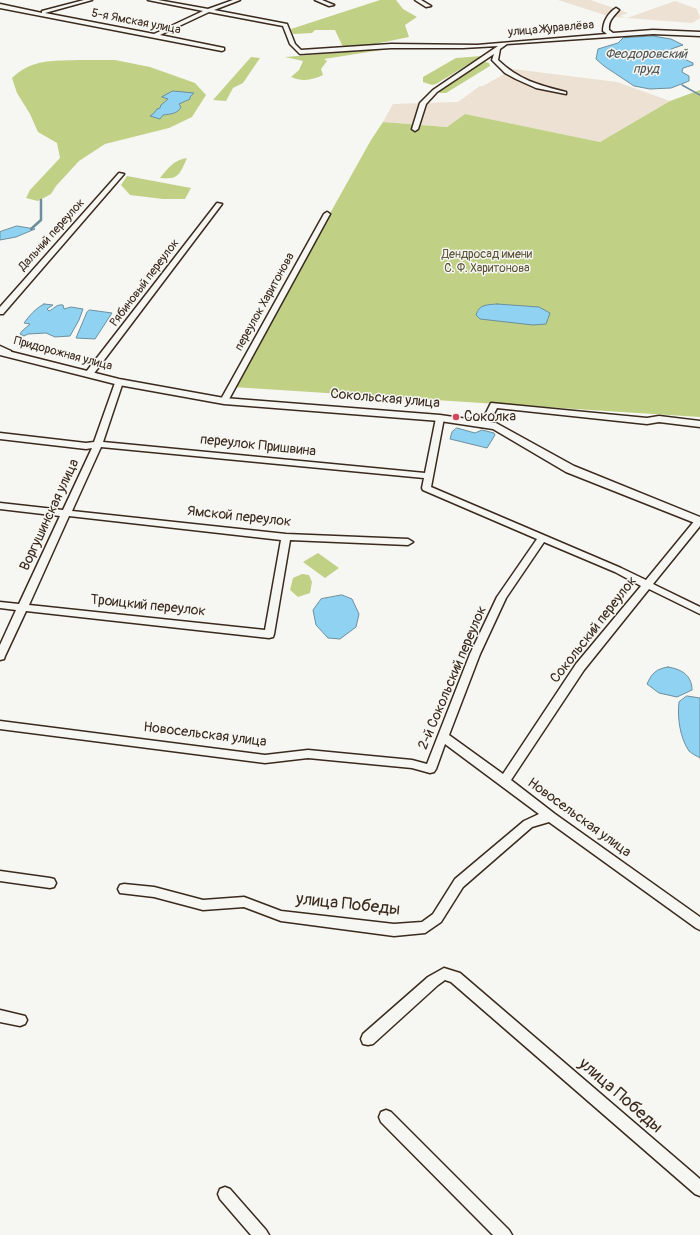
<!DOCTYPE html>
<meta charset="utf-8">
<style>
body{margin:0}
canvas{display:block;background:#f6f6f2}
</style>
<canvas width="700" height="1235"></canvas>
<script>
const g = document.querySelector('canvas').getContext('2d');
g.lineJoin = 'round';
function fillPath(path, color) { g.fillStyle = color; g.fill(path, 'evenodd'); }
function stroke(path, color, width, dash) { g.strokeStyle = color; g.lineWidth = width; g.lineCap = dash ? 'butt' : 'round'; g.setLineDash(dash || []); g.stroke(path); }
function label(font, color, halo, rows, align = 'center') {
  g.font = font + ' Pangolin,sans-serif'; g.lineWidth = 3; g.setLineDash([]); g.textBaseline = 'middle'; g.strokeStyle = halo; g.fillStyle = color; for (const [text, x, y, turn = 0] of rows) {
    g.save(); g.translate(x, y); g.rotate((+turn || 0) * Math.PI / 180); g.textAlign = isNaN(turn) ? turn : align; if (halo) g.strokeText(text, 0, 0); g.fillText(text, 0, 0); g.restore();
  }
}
const built = new Path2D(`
 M 558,0 L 590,0 L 628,13 L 620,16 L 627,18 L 675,1 L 697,9 L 700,18 L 692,23 L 614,17 L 605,18 L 608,16 Z
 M 513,69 L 617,82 L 670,101 L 600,142 L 465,114 L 447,127 L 383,122 L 393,104 L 458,102 L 480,86 L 483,86 Z`);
const green = new Path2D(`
 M 380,0 L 396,0 L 403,9 L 417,17 L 405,25 L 409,37 L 360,47 L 343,47 L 335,30 L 315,30 L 312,33 L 293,34 L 291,29 Z
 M 394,48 L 324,59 L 327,61 L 321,69 L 323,75 C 313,80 302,82 291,77 L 299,70 L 303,61 L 285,57 Z
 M 482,56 L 436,84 L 432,85 L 423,82 L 423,77 L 456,58 Z
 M 251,57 L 260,58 L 243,83 L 233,88 L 226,101 L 213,100 Z
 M 78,60 L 115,60 L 150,67 L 195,83 L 206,95 L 192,117 L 169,128 L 105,144 L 79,161 L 56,186 L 51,194 L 38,201 L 26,198 L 30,190 L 60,158 L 57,143 L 38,132 L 30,114 L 17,93 L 12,78 C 32,59 52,61 78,60 Z
 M 486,62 L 489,63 L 490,66 L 446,93 L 440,93 L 438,91 L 481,63 Z
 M 700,90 L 700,417 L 233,387 L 371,140 L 383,122 L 447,127 L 465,114 L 600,142 L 670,101 Z
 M 187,158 C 180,174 179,180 160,178 C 168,168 174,160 187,158 Z
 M 127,176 L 191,188 L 185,199 L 163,199 L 130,195 L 121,185 Z
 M 318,553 L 339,568 L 325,578 L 303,562 Z
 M 302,574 L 309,575 L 312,582 L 310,593 L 298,597 L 290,590 L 293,578 Z`);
const water = new Path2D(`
 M 653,36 L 671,39 L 683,45 L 671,49 L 678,56 L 693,63 L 693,65 L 683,68 L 682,72 L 689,76 L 689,81 L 671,88 L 650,89 L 634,86 L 604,66 L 596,59 L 598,49 L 618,43 L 623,38 Z
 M 173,91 L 194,93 L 190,97 L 190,99 L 179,104 L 181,107 C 178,114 170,114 163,115 L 160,119 L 150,116 L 154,113 L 157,109 L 160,108 L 161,105 L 168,99 L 162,97 Z
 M 17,226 L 35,229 L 16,237 L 0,240 L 0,232 Z
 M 44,304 L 53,305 L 47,309 L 49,311 C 54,309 56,304 63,305 L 64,309 L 71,307 L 83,309 L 79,320 L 70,336 L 55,337 L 46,333 L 28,334 L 24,336 L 20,334 L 22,331 L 30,324 L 24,323 C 30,315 35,309 44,304 Z
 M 497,304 L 539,307 L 550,313 L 546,324 L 533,325 L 480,319 L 476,315 C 479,304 487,305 497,304 Z
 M 90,310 L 112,313 L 95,339 L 76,338 L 87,312 Z
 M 457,428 L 475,433 L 482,430 L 494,433 L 495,435 L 487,448 L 450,439 L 452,432 Z
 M 342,595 L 352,599 L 359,614 L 356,627 L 340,639 L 328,638 L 316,625 L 313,610 L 321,599 Z
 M 668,667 C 681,669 692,675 692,690 L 677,697 L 659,693 L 647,684 C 652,673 656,669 668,667 Z
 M 687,696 L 700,698 L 700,758 C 697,756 692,754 689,751 C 680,738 677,717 679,702 Z`);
const streamFar1 = new Path2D(`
 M 682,85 L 700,95`);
const stream = new Path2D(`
 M 31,229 L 41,220 L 41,200`);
const minor = new Path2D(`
 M 84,0 L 92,0 L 45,13 L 154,34 L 203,11 L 148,0 L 158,0 L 208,9 L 233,0 L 240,0 L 214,10 L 287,24 L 295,44 L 301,50 L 391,44 L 477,45 L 607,34 L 603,31 C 603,22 608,13 616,8 L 619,10 C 613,17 608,21 609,30 L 613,33 L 653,30 L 700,32 L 700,36 L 653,34 L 507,44 L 500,49 L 498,60 C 519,80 538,85 566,92 L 566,94 L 536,88 L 516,79 L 505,73 L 492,60 L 494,54 L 437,92 L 426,104 L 418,129 L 415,131 L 412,129 L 420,103 L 433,90 L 498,46 L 463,48 L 391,48 L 300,54 L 290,44 L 283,26 L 209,12 L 160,35 L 224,48 L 224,50 L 222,51 L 0,8 L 0,4 L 42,13 L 42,11 Z
 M 315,0 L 322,0 L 334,5 L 329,6 Z
 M 415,0 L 421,0 L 431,6 L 426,7 Z
 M 119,173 L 124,174 L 3,314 L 0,314 L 0,307 Z
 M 217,203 L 222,204 L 92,376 L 86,376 L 86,372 Z
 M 327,212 L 330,214 L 228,401 L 227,403 L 221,403 L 220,401 L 324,214 Z
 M 0,346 L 11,351 L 11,355 L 5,355 L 0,351 Z
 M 116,380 L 119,380 L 123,382 L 103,442 L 425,473 L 436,418 L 437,416 L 443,416 L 444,418 L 431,487 L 621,568 L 646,580 L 696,519 L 700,518 L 700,526 L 653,584 L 700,607 L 700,614 L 649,589 L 584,670 L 511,780 L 555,814 L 700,917 L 700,930 L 696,928 L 549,822 L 532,827 L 463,887 L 441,922 L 425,933 L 394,936 L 281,921 L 244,907 L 203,910 L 154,897 L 120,893 L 118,889 L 120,885 L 124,884 L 154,887 L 203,900 L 244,897 L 281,911 L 394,924 L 422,922 L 433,914 L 455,879 L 524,821 L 539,814 L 445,744 L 436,769 L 434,772 L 430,773 L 412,768 L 308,758 L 265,763 L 0,729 L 0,721 L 265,755 L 308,750 L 412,760 L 427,764 L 470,654 L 497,597 L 537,539 L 423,490 L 422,488 L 424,478 L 101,447 L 72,511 L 286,534 L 408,539 L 413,542 L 408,545 L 290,540 L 274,634 L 273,637 L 269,638 L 26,611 L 5,656 L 4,659 L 0,660 L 0,645 L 16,610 L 0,608 L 0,602 L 19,604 L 60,516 L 0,509 L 0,503 L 63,510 L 92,448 L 86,449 L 0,439 L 0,433 L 86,443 L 94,442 ZM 69,516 L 281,540 L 265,630 L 29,605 ZM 544,542 L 615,572 L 641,586 L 576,664 L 503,774 L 449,735 L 480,654 L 506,598 Z
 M 491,403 L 647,418 L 659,416 L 700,421 L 700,427 L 659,422 L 647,424 L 497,408 L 487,427 L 481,427 L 480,425 Z
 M 0,871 L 50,878 L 54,879 L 56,883 L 54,887 L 50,888 L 0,881 Z
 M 444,968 L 460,973 L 700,1179 L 700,1196 L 695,1194 L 451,982 L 445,980 L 438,985 L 373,1044 L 368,1045 L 363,1044 L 361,1039 L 363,1034 L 428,977 Z
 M 0,1010 L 25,1016 L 27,1020 L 25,1024 L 20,1026 L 0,1022 Z
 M 386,1110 L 391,1112 L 509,1230 L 512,1235 L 493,1235 L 381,1122 L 379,1117 L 381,1112 Z
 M 225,1187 L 230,1189 L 266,1230 L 269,1235 L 251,1235 L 220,1199 L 218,1194 L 220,1189 Z`);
const tertiary = new Path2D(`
 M 0,349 L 119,379 L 224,398 L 440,415 L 496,423 L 574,466 L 700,517 L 700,525 L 566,472 L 493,429 L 440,421 L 224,404 L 119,385 L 0,355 Z`);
const markers = [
 [456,417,4,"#d1495b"]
];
const farStreetnames = [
 ["5-я Ямская улица",136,22,11],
 ["улица Журавлёва",551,29,-5],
 ["Дальний переулок",52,235,-48],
 ["Рябиновый переулок",145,283,-53],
 ["переулок Харитонова",265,302,-61],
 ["Придорожная улица",63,354,15]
];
const farParknames = [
 ["Дендросад имени",487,255],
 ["С. Ф. Харитонова",487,269]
];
const farWaternames = [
 ["Феодоровский",646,55],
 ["пруд",646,70]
];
const streetNames = [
 ["Сокольская улица",385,399,5],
 ["переулок Пришвина",258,446,6],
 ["Воргушинская улица",50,515,-65],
 ["Ямской переулок",239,517,6],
 ["Троицкий переулок",148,606,6],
 ["Сокольский переулок",594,630,-52],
 ["2-й Сокольский переулок",453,678,-67],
 ["Новосельская улица",205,735,7],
 ["Новосельская улица",579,818,36]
];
const poiNames = [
 ["Соколка",464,417]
];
const nearStreetnames = [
 ["улица Победы",348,905,6],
 ["улица Победы",620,1096,41]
];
fillPath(built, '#ece1d2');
fillPath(green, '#c0d186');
fillPath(water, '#8fd2f1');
stroke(water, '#6d8f9d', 1);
stroke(streamFar1, '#6d8f9d', 1.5);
stroke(stream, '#6d8f9d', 2.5);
stroke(minor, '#3b2a1e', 3);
stroke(tertiary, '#3b2a1e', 3);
fillPath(minor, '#f6f6f2');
fillPath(tertiary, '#f6f6f2');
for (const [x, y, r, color] of markers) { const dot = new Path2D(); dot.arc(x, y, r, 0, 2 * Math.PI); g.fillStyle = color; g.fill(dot); stroke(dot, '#f6f6f2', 1.5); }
label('12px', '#3b2a1e', '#f6f6f2', farStreetnames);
label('12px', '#5c5438', '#f6f6f2', farParknames);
label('italic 13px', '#505453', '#f6f6f2', farWaternames);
label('14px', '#3b2a1e', '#f6f6f2', streetNames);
label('14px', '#3b2a1e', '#f6f6f2', poiNames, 'left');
label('17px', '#3b2a1e', '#f6f6f2', nearStreetnames);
</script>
